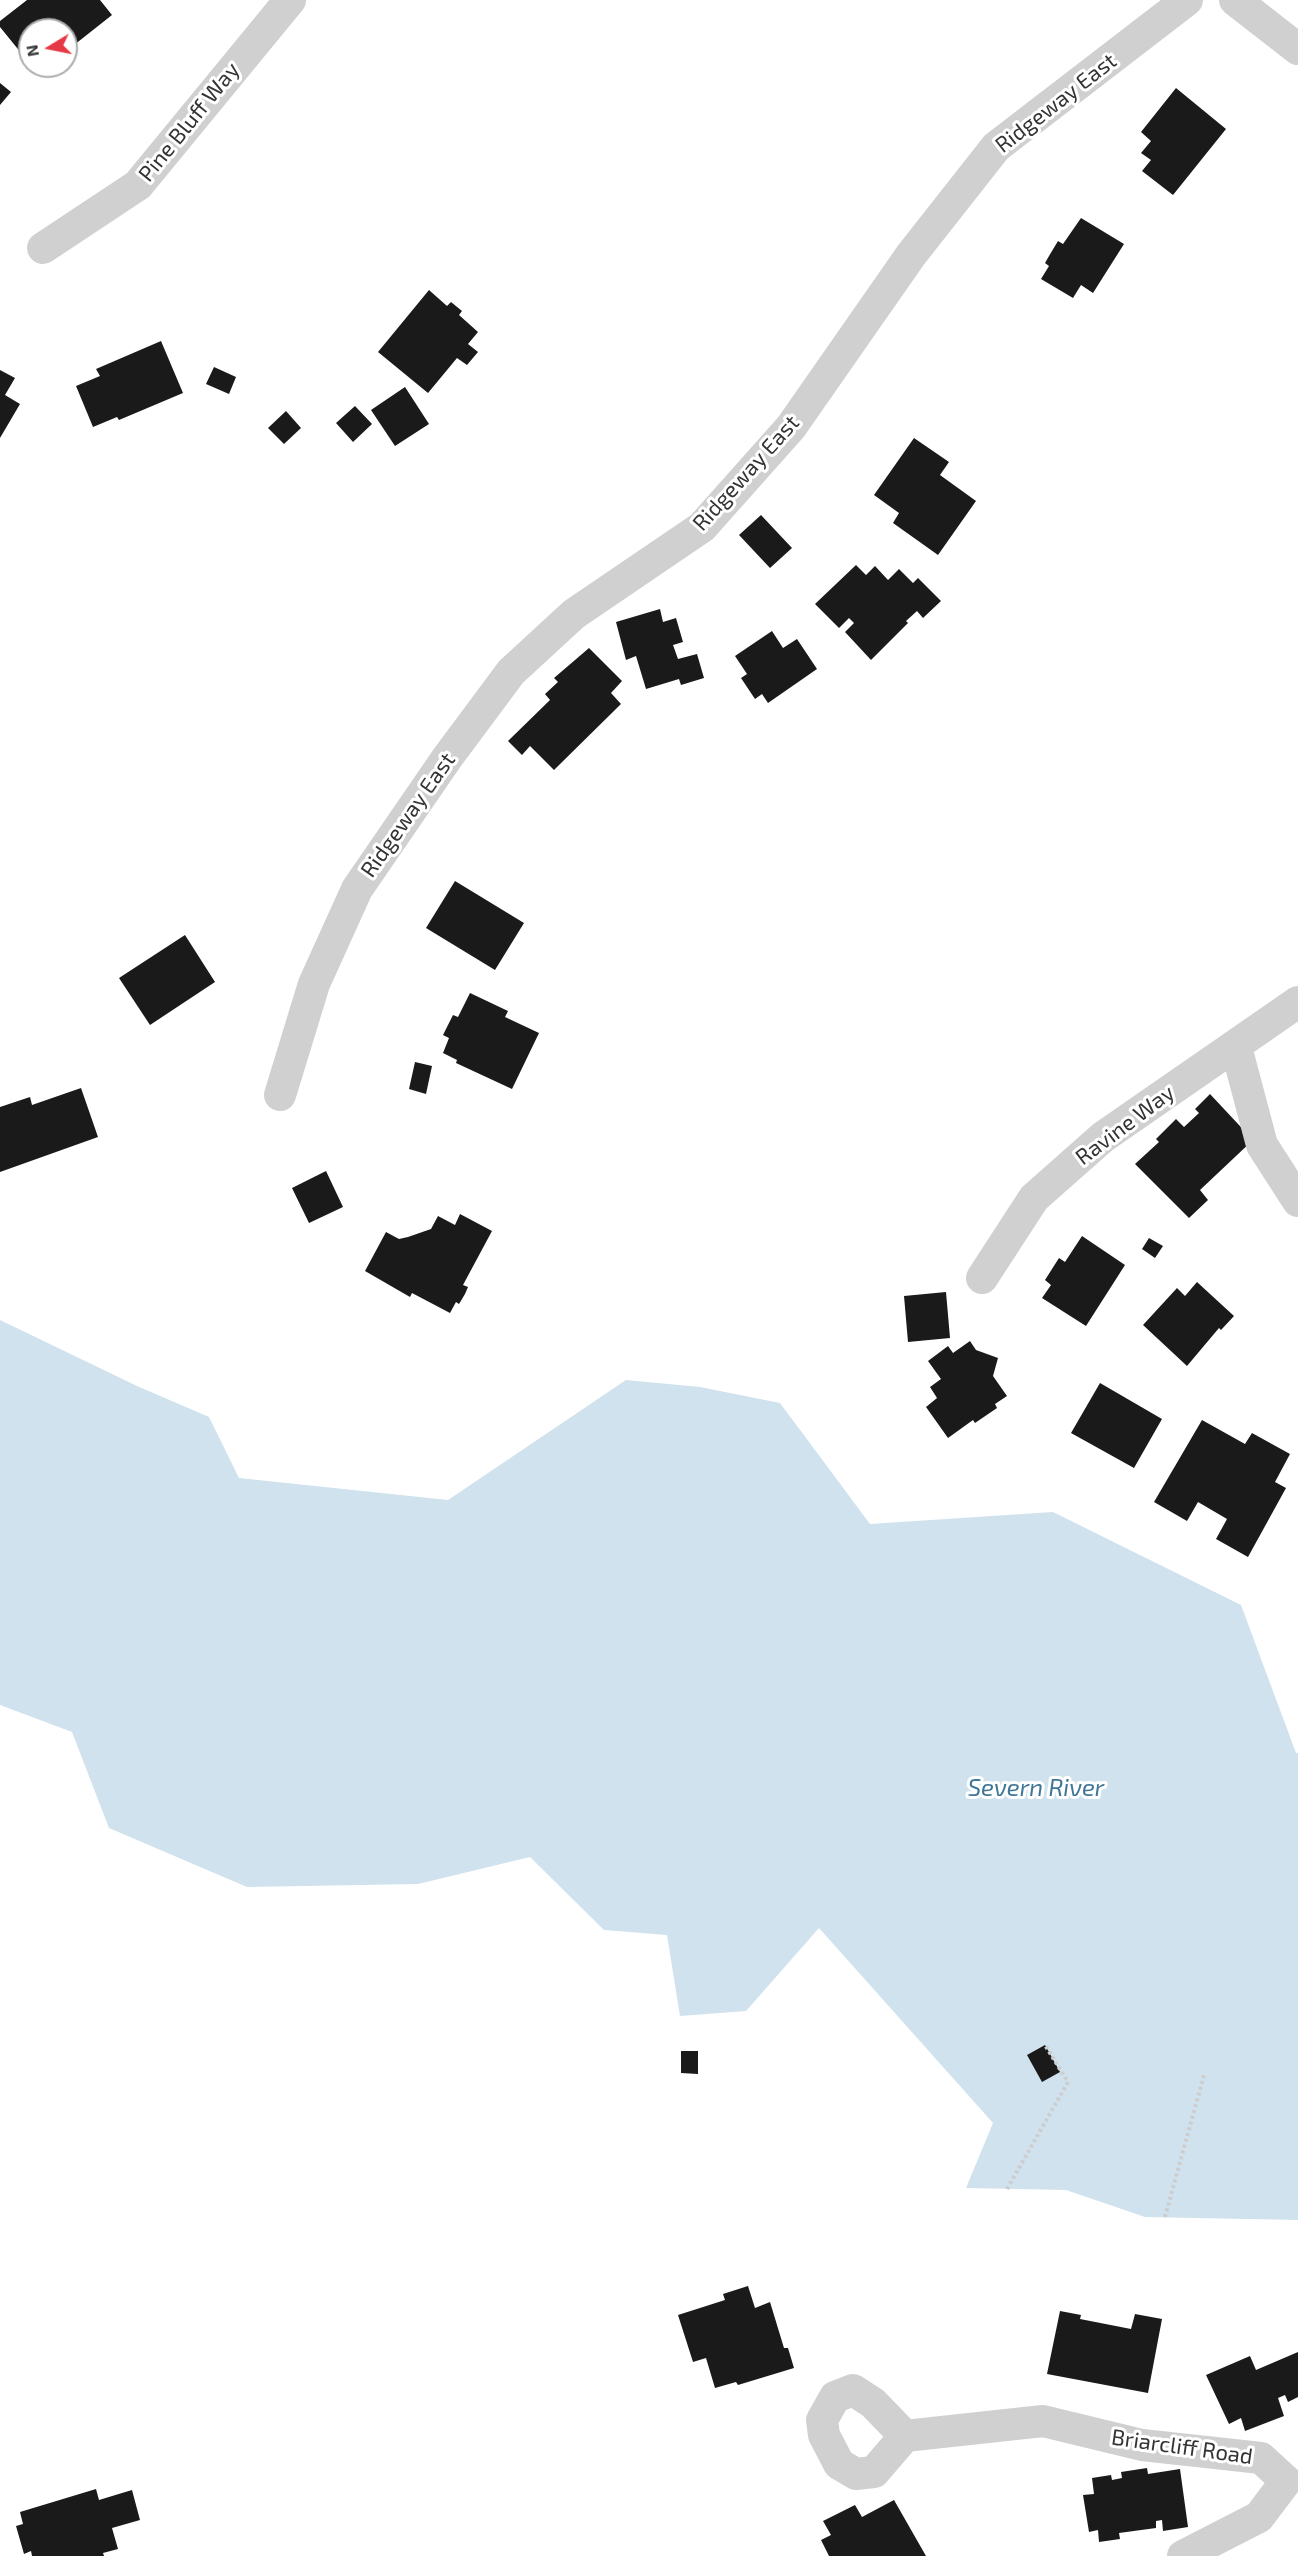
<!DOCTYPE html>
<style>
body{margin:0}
#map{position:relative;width:1298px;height:2556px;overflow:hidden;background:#fff;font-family:"Exo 2",sans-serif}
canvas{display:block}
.north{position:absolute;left:18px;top:18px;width:60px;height:60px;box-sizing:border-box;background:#fff;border:2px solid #adadad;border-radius:50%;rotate:260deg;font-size:16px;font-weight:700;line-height:24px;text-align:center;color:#333}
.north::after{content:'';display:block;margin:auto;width:21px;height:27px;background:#e63946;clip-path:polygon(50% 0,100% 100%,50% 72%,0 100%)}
</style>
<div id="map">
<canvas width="1298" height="2556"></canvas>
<div class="north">N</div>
</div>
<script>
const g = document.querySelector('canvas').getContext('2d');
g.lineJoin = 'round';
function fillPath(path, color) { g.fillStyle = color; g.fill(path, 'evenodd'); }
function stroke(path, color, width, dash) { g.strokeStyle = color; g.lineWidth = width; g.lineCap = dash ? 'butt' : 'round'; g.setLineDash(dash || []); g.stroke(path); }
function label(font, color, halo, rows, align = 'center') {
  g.font = font + ' "Exo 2",sans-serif'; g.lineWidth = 6; g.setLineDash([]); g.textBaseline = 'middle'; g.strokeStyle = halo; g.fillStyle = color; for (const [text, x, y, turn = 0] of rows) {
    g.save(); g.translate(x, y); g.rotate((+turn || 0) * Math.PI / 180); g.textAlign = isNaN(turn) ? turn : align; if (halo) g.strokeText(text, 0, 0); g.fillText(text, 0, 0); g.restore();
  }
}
const water = new Path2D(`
 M 0,1320 L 137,1386 L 209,1417 L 239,1478 L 448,1500 L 626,1380 L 700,1387 L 780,1403 L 870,1524 L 1053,1512 L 1241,1605 L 1296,1753 L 1298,1753 L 1298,2220 L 1145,2217 L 1066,2190 L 966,2188 L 993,2123 L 819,1928 L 746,2011 L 680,2016 L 667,1935 L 604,1930 L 530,1857 L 418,1884 L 247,1887 L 109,1828 L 72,1732 L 0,1705 Z`);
const building = new Path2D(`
 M 27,0 L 100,0 L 112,15 L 69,49 L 66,45 L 66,30 L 30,30 L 30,64 L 0,27 L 0,21 Z
 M 0,83 L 11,92 L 0,105 Z
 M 1176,88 L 1226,129 L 1173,195 L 1142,171 L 1151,160 L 1141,153 L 1151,141 L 1141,132 Z
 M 1081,218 L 1124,244 L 1093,293 L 1081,285 L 1073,298 L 1041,279 L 1049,266 L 1045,263 L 1049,256 L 1058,241 L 1063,244 Z
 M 429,290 L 447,306 L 451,302 L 462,311 L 459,315 L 478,332 L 468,344 L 478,352 L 467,365 L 457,358 L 428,393 L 378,352 Z
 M 161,341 L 183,393 L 119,420 L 117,417 L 93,427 L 76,386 L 100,376 L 96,369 Z
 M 214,367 L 236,377 L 229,394 L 206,384 Z
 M 0,370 L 15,378 L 5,395 L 20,404 L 0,438 Z
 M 405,387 L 429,424 L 395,446 L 371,410 Z
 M 355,406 L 372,424 L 353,442 L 336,423 Z
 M 286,411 L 301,428 L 284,444 L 268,428 Z
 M 914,438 L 949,462 L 940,475 L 976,501 L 938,555 L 893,523 L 899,513 L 874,495 Z
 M 761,515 L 792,548 L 770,568 L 739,535 Z
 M 856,565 L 866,575 L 875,566 L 888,580 L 899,569 L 913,583 L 918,578 L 941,601 L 923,618 L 917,611 L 906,621 L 908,623 L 871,660 L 845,632 L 854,623 L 849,618 L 839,628 L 815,604 Z
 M 660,609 L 663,622 L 676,618 L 683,642 L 673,645 L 678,659 L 697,654 L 704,678 L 681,685 L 679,679 L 646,689 L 636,656 L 626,660 L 616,622 Z
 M 772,631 L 783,648 L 797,639 L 817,669 L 768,703 L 762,694 L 755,699 L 741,678 L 747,674 L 735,656 Z
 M 589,648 L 622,681 L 611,693 L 621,704 L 554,770 L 530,746 L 522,755 L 508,741 L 550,700 L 545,694 L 558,682 L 554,678 Z
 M 455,881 L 524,923 L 495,970 L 426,928 Z
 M 185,935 L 215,982 L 150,1025 L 119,978 Z
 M 470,993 L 508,1011 L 505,1017 L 539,1033 L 512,1089 L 456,1063 L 457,1060 L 443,1053 L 449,1038 L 443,1035 L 453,1015 L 458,1017 Z
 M 415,1062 L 432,1066 L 426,1094 L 409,1089 Z
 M 81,1088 L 98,1137 L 0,1172 L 0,1107 L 30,1097 L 32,1105 Z
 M 1210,1094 L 1253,1140 L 1200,1190 L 1208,1200 L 1189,1218 L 1135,1164 L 1159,1142 L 1156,1139 L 1176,1119 L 1184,1127 L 1199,1113 L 1195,1109 Z
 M 326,1171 L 343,1207 L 309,1223 L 292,1188 Z
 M 460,1214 L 492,1231 L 463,1285 L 468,1287 L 465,1294 L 459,1304 L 456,1302 L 450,1313 L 412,1293 L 410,1297 L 365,1271 L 386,1232 L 399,1239 L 408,1237 L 431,1229 L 438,1216 L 455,1225 Z
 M 1082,1236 L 1125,1265 L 1086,1326 L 1042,1298 L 1051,1285 L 1045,1280 L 1059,1258 L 1065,1262 Z
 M 1149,1238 L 1163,1246 L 1155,1258 L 1142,1249 Z
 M 1197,1282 L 1234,1316 L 1221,1330 L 1219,1328 L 1187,1366 L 1143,1325 L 1177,1288 L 1185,1296 Z
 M 946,1292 L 950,1338 L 908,1342 L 904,1296 Z
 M 970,1341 L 976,1350 L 998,1358 L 993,1376 L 1007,1396 L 995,1404 L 997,1408 L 975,1423 L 973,1420 L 948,1438 L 926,1407 L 937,1398 L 930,1387 L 941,1379 L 928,1361 L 948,1346 L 953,1353 Z
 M 1100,1383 L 1162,1419 L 1134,1468 L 1071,1433 Z
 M 1202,1420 L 1245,1444 L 1252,1433 L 1290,1454 L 1275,1482 L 1286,1488 L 1248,1557 L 1216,1539 L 1227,1519 L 1198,1502 L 1187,1521 L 1154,1502 Z
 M 1045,2045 L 1060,2072 L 1042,2082 L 1027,2055 Z
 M 681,2051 L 698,2051 L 698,2074 L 681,2073 Z
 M 748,2286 L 755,2308 L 770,2302 L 784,2348 L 788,2348 L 794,2368 L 738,2385 L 736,2382 L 715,2388 L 706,2358 L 693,2362 L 678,2315 L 725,2300 L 723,2294 Z
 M 1060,2311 L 1081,2315 L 1080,2319 L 1131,2329 L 1135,2314 L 1162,2319 L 1148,2393 L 1047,2374 Z
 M 1298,2352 L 1298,2397 L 1288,2402 L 1285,2395 L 1278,2398 L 1284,2416 L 1245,2431 L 1241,2418 L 1229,2424 L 1206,2375 L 1250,2356 L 1256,2370 Z
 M 1147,2468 L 1148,2474 L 1180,2469 L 1188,2527 L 1163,2531 L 1162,2520 L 1156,2521 L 1156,2528 L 1119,2533 L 1120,2539 L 1099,2542 L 1098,2530 L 1089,2532 L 1083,2495 L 1094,2494 L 1092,2478 L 1111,2475 L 1112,2480 L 1122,2478 L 1121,2472 Z
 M 96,2489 L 99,2500 L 132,2490 L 140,2520 L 112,2528 L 118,2549 L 103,2553 L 104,2556 L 32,2556 L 31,2551 L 24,2554 L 16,2526 L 23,2524 L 20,2512 Z
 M 894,2500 L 926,2556 L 829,2556 L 821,2540 L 831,2535 L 823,2521 L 855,2505 L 862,2517 Z`);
const path = new Path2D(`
 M 1007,2189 L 1068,2082 L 1045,2045
 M 1165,2217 L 1204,2075`);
const minor = new Path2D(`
 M 1235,0 L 1298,49
 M 43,248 L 138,185 L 290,0
 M 1236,1047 L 1262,1145 L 1298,1201
 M 280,1095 L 314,984 L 357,889 L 447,758 L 511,672 L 574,614 L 702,527 L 791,427 L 911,255 L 996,147 L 1187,0
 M 982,1278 L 1034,1198 L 1103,1137 L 1298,1002
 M 853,2390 L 873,2403 L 905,2436 L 874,2472 L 856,2474 L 839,2464 L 824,2435 L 822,2420 L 835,2397 Z
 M 905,2436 L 1043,2421 L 1142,2445 L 1261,2458 L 1286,2481 L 1259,2517 L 1183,2556`);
const streetNames = [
 ["Ridgeway East",1056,103,-38],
 ["Pine Bluff Way",189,122,-51],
 ["Ridgeway East",746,473,-48],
 ["Ridgeway East",408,815,-55],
 ["Ravine Way",1125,1125,-37],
 ["Briarcliff Road",1182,2447,8]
];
const waterNames = [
 ["Severn River",1036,1788]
];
fillPath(water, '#cfe2ee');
fillPath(building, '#1a1a1a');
stroke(path, '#cdcdcd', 4, [3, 3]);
stroke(minor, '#d0d0d0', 32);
label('22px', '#333', '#fff', streetNames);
label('italic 24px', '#3f7597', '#fff', waterNames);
</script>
